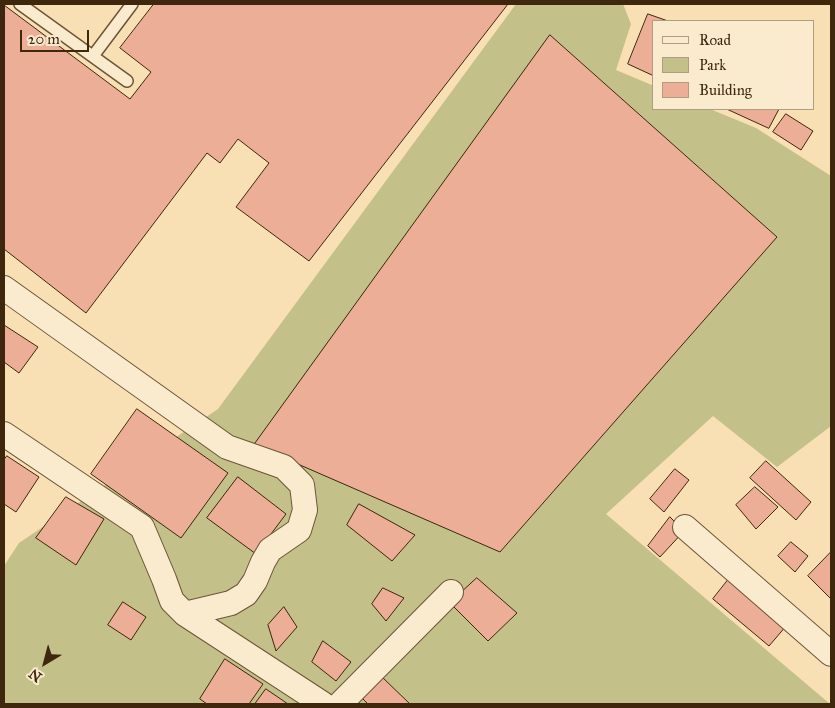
<!DOCTYPE html>
<style>
body{margin:0}
#map{position:relative;width:835px;height:708px;overflow:hidden;background:#f8dfb4;font-family:"IM FELL Great Primer",serif}
canvas{display:block}
.frame{position:absolute;inset:0;border:5px solid #3e270d;pointer-events:none}
.legend{position:absolute;left:652px;top:20px;width:162px;height:90px;box-sizing:border-box;background:#faeace;border:1px solid #af9c81;margin:0;padding:6px 9px;list-style:none;font-size:15px;color:#3e270d}
.legend li{display:flex;align-items:center;gap:10px;height:25px}
.legend b{width:25px;border:1px solid #af9c81}
.north{position:absolute;left:20px;top:638px;width:50px;height:50px;-webkit-text-stroke:4px #faeace;paint-order:stroke;rotate:217deg;font-size:14px;font-weight:700;line-height:20px;text-align:center;color:#3e270d}
.north::after{content:'';display:block;margin:auto;width:18px;height:22px;background:#3e270d;clip-path:polygon(50% 0,100% 100%,50% 72%,0 100%)}
.scale{position:absolute;left:20px;top:30px;width:69px;height:22px;box-sizing:border-box;border:2px solid #3e270d;border-top:0;padding-left:6px;font-size:15px;line-height:18px;white-space:nowrap;color:#3e270d;-webkit-text-stroke:4px #faeace;paint-order:stroke}
</style>
<div id="map">
<canvas width="835" height="708"></canvas>
<div class="frame"></div>
<ul class="legend">
<li><b style="height:6px;background:#faeace"></b>Road</li>
<li><b style="height:14px;background:#c3c089"></b>Park</li>
<li><b style="height:14px;background:#ecae96"></b>Building</li>
</ul>
<div class="north">N</div>
<div class="scale">20 m</div>
</div>
<script>
const g = document.querySelector('canvas').getContext('2d');
g.lineJoin = 'round';
function fillPath(path, color) { g.fillStyle = color; g.fill(path, 'evenodd'); }
function stroke(path, color, width, dash) { g.strokeStyle = color; g.lineWidth = width; g.lineCap = dash ? 'butt' : 'round'; g.setLineDash(dash || []); g.stroke(path); }
const green = new Path2D(`
 M 516,4 L 623,4 L 631,24 L 616,70 L 654,86 L 654,109 L 710,109 L 756,128 L 831,176 L 831,426 L 777,467 L 713,416 L 606,514 L 830,704 L 4,704 L 4,566 L 19,543 L 218,409 Z`);
const building = new Path2D(`
 M 154,4 L 508,4 L 309,261 L 236,207 L 269,163 L 238,139 L 220,163 L 207,153 L 86,313 L 4,249 L 4,5 L 130,99 L 151,72 L 120,48 Z
 M 648,14 L 668,21 L 654,21 L 654,76 L 628,64 Z
 M 550,35 L 777,237 L 500,552 L 254,445 Z
 M 727,109 L 779,109 L 769,128 Z
 M 786,114 L 813,131 L 801,150 L 773,132 Z
 M 4,325 L 38,347 L 19,373 L 4,362 Z
 M 137,409 L 228,473 L 181,538 L 91,474 Z
 M 7,456 L 39,477 L 16,512 L 4,504 L 4,460 Z
 M 766,461 L 811,502 L 796,520 L 750,478 Z
 M 675,469 L 689,480 L 664,512 L 650,499 Z
 M 238,477 L 286,514 L 256,554 L 207,518 Z
 M 755,487 L 778,507 L 756,529 L 736,505 Z
 M 66,497 L 104,519 L 76,565 L 36,538 Z
 M 359,504 L 415,535 L 392,561 L 347,525 Z
 M 670,517 L 684,531 L 660,557 L 648,546 Z
 M 791,542 L 808,556 L 795,572 L 778,556 Z
 M 831,552 L 831,597 L 830,598 L 808,576 Z
 M 732,575 L 787,625 L 769,646 L 713,599 Z
 M 477,578 L 517,613 L 488,641 L 450,603 Z
 M 383,588 L 404,598 L 386,621 L 372,604 Z
 M 123,602 L 146,617 L 131,640 L 108,625 Z
 M 284,607 L 297,627 L 276,651 L 268,625 Z
 M 323,641 L 351,662 L 336,681 L 312,662 Z
 M 225,659 L 263,684 L 249,704 L 207,704 L 200,699 Z
 M 381,676 L 410,704 L 368,704 L 361,697 Z
 M 266,689 L 288,704 L 255,704 Z`);
const service = new Path2D(`
 M 20,4 L 127,81
 M 93,56 L 132,4`);
const minor = new Path2D(`
 M 4,288 L 227,447 L 284,467 L 302,485 L 305,510 L 299,530 L 270,550 L 263,562 L 255,581 L 246,594 L 231,603 L 185,614 L 172,601 L 164,579 L 142,527 L 4,434
 M 685,527 L 831,654
 M 185,614 L 323,704
 M 340,704 L 451,592`);
fillPath(green, '#c3c089');
fillPath(building, '#ecae96');
stroke(building, '#3e270d', 1);
stroke(service, '#6c5537', 14);
stroke(minor, '#6c5537', 26);
stroke(service, '#faeace', 11);
stroke(minor, '#faeace', 24);
</script>
